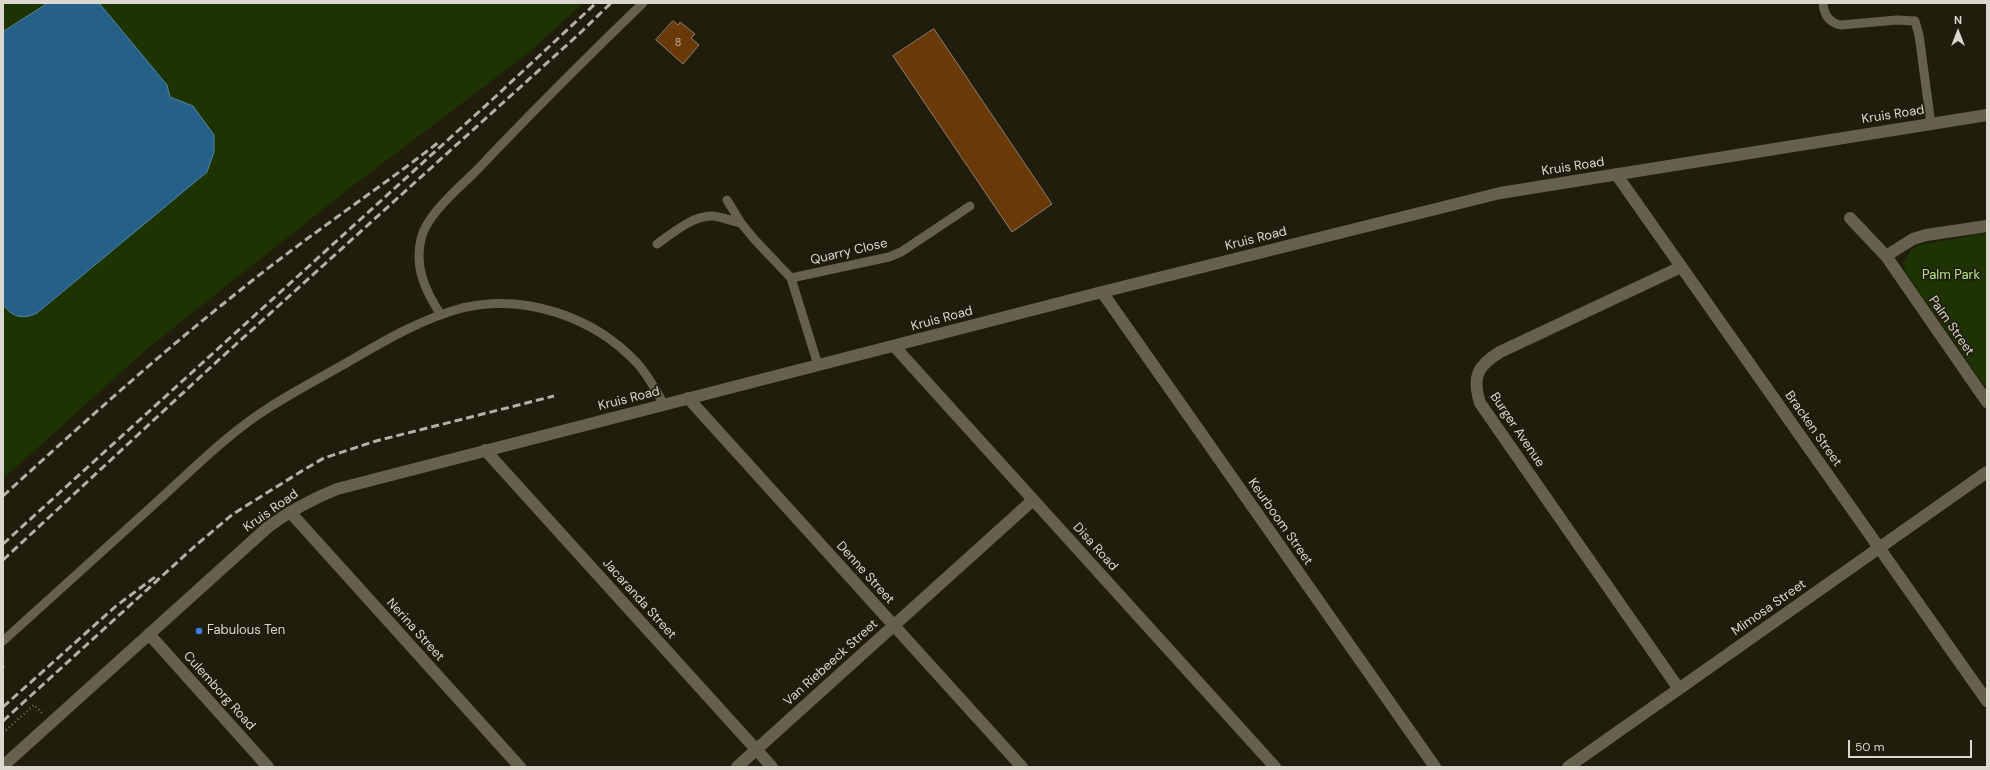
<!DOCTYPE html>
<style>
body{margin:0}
#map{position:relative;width:1990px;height:770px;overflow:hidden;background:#201d0c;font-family:"DM Sans",sans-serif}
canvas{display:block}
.frame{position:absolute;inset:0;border:4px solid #dad8ce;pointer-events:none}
.north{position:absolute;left:1938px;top:12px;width:40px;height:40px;-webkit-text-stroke:3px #201d0c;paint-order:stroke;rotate:0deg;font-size:11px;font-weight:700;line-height:16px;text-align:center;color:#dad8ce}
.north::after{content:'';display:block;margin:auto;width:14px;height:18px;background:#dad8ce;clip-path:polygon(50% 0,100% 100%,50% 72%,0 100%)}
.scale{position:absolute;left:1848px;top:740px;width:124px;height:18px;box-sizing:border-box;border:2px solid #dad8ce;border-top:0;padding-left:5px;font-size:12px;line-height:14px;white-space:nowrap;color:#dad8ce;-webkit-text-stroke:3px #201d0c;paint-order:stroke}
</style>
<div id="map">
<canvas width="1990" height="770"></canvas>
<div class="frame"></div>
<div class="north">N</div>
<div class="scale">50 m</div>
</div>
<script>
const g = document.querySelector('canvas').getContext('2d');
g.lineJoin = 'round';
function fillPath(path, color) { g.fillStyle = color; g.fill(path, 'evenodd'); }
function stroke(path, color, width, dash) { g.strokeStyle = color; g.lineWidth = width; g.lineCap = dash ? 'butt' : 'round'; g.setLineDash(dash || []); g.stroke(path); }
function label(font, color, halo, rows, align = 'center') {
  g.font = font + ' "DM Sans",sans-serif'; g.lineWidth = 3.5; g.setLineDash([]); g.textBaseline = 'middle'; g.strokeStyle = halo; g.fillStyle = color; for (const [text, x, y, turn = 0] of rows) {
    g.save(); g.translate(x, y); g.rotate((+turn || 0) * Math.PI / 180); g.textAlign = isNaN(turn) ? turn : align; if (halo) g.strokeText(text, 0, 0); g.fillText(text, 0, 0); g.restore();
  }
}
const green = new Path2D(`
 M 3,3 L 583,3 L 526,55 L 346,191 L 147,349 L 3,479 Z
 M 1987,233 L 1987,389 L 1906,273 L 1903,263 L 1910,251 L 1919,245 Z`);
const water = new Path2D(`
 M 48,3 L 99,3 L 167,85 L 170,97 L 193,106 L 214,135 L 214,152 L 207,172 L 37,313 C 23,320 11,317 3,304 L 3,32 Z`);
const building = new Path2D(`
 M 673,21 L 678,25 L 680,22 L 695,34 L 691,38 L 699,45 L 683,64 L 656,40 Z
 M 934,29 L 1052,204 L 1012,232 L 893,56 Z`);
const path = new Path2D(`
 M 3,663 L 5,666 L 3,668
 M 3,733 L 34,705 L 42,713`);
const lane = new Path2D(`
 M 1823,3 C 1824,15 1829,23 1841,25 L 1897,20 L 1915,21 L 1919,35 L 1931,124
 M 727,200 L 741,223 L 755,240 L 791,278 L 818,365
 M 657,244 C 673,233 693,215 713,216 C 722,217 732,221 741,223
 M 791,278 L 889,257 L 901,252 L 970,206
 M 441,315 C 426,292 414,268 421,239 C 426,215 459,188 476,171 C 530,114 586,58 643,3
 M 3,641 C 55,594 108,546 160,499 C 194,468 231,431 270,407 C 295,391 322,377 348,362 C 384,341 421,319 462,308 C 525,293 594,317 637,363 C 648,375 656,391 664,404`);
const street = new Path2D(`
 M 1616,174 L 1987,701
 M 1850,218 L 1886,256
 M 1987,226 L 1926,235 L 1913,239 L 1886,256 L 1987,402
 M 1102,292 L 1435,767
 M 894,346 L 1275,767
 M 688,398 L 1022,767
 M 485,450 L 772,767
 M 290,512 L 520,767
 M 149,634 L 268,767
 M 1679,689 L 1480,403 C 1472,377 1477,366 1500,352 L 1681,267
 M 3,766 L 268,527 C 290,511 312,499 337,489 L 1102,292 L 1500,193 L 1987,115
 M 737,767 L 1033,500
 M 1568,767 L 1987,472`);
const rail = new Path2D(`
 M 3,496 C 80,426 157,356 238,292 C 303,239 373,193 439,142
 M 3,544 L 494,98 L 596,3
 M 3,560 L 212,366 L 579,34 L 611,3
 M 3,707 L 116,606 L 155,577
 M 3,721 L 195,546 L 233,514 L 305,469 L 324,458 L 376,441 L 554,396`);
const markers = [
 [199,631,4,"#3f7fe0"]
];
const numberNames = [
 ["8",678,43]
];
const streetNames = [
 ["Kruis Road",1893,115,-9],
 ["Kruis Road",1573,167,-9],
 ["Kruis Road",1256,239,-14],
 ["Quarry Close",849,252,-13],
 ["Kruis Road",942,319,-15],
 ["Palm Street",1951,326,55],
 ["Kruis Road",629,399,-14],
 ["Bracken Street",1813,429,55],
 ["Burger Avenue",1517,430,56],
 ["Kruis Road",271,511,-35],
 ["Keurboom Street",1280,522,55],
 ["Disa Road",1095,547,48],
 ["Denne Street",865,573,48],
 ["Jacaranda Street",639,599,48],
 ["Mimosa Street",1769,608,-35],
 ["Nerina Street",415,630,48],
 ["Van Riebeeck Street",831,663,-42],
 ["Culemborg Road",219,691,48]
];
const parkNames = [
 ["Palm Park",1951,276]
];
const poiNames = [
 ["Fabulous Ten",207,631]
];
fillPath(green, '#1d3301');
fillPath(water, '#256089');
stroke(water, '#5b849e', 1);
fillPath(building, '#693907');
stroke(building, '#907e71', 1);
stroke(path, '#6f6c5e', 2.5, [1, 3]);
stroke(lane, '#65614e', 9);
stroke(street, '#65614e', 12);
stroke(rail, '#b3b0a5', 3, [8, 4]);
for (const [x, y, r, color] of markers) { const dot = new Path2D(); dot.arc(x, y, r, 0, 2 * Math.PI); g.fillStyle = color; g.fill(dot); stroke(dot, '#201d0c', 1.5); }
label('11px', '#beb09c', null, numberNames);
label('13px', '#dad8ce', '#201d0c', streetNames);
label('13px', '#b7e38e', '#201d0c', parkNames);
label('13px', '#dad8ce', '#201d0c', poiNames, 'left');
</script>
